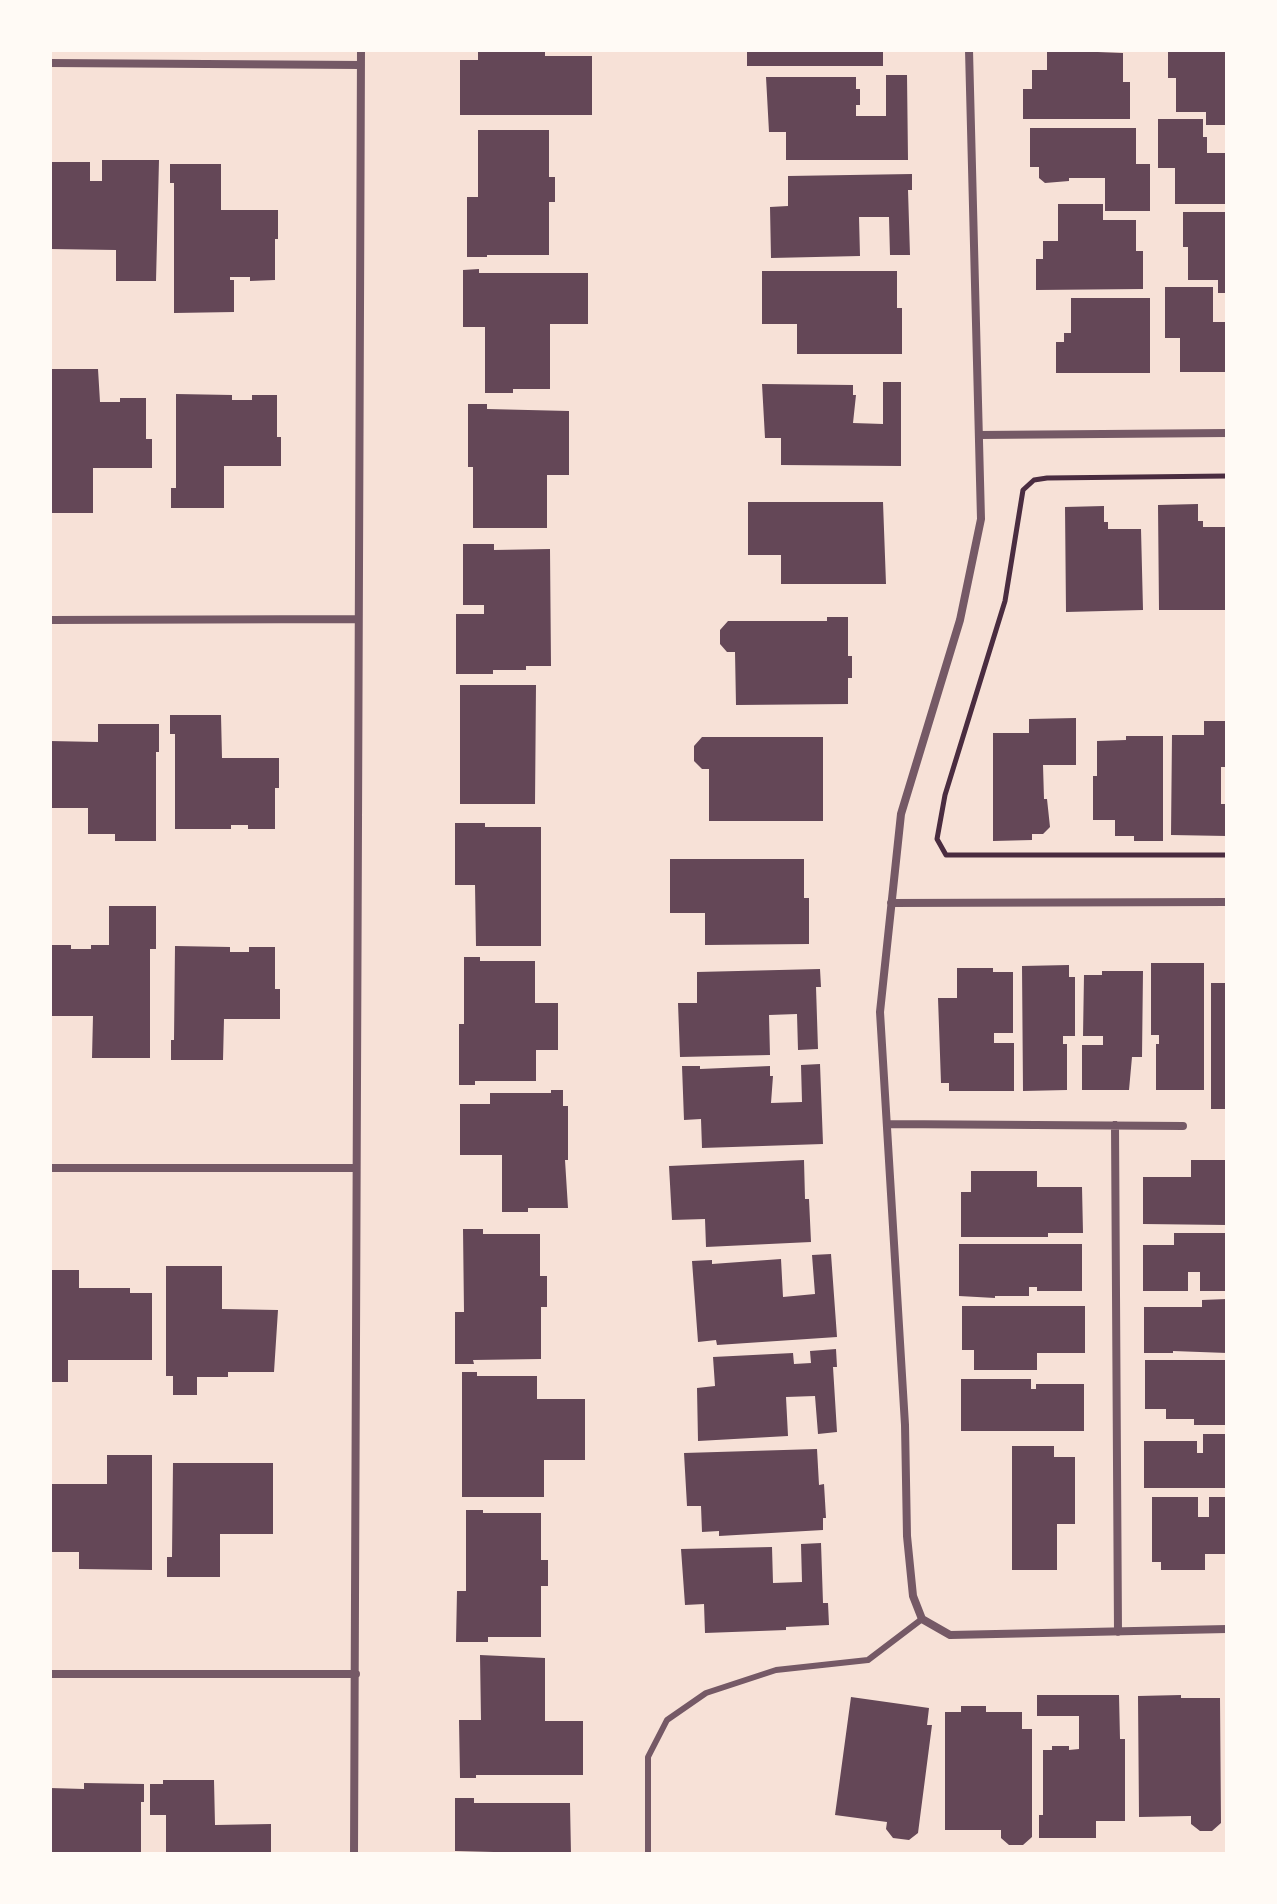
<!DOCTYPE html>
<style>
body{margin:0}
#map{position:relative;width:1277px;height:1904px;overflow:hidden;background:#f7e1d7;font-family:Cabin,sans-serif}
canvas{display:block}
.frame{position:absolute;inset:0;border:52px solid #fffaf5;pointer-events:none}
</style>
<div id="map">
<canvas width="1277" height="1904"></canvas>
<div class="frame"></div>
</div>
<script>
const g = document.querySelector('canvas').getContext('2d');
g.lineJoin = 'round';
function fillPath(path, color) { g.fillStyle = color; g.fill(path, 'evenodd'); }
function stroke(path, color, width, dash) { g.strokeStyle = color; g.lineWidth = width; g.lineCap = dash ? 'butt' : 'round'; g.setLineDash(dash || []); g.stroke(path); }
const building = new Path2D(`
 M 478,50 L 545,50 L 545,56 L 592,56 L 592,115 L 460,115 L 460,60 L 478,60 Z
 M 747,50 L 883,50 L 883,66 L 747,66 Z
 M 1047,50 L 1123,53 L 1123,82 L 1130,82 L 1130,119 L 1023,119 L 1023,89 L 1032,89 L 1032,70 L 1047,70 Z
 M 1168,50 L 1227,50 L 1227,125 L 1206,125 L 1206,112 L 1176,112 L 1176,78 L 1168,78 Z
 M 886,75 L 907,75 L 908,160 L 786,160 L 786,132 L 769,132 L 766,77 L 856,77 L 856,89 L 860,89 L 860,105 L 856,105 L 856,116 L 886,116 Z
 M 1158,119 L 1203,119 L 1203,137 L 1207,137 L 1207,153 L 1227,153 L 1227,204 L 1175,204 L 1175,168 L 1158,168 Z
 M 1030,128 L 1136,128 L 1136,164 L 1150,164 L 1150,211 L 1105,211 L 1105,178 L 1069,178 L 1069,181 L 1045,183 L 1039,178 L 1039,167 L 1030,167 Z
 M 478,130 L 549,130 L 549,177 L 555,177 L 555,202 L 549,202 L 549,255 L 487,255 L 487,257 L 467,257 L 467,197 L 478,197 Z
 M 102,160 L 159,160 L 156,281 L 116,281 L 116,250 L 50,249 L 50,162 L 90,162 L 90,181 L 102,181 Z
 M 170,164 L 221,164 L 221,210 L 278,210 L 278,239 L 275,239 L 275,280 L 250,281 L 250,277 L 230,277 L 230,280 L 234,280 L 234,312 L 174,313 L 174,183 L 170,183 Z
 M 912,174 L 912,190 L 908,190 L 910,255 L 890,255 L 889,217 L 859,217 L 860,256 L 771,258 L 770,207 L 788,206 L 788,176 Z
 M 1058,204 L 1103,204 L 1103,220 L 1136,220 L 1136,251 L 1143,251 L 1143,289 L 1036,290 L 1036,259 L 1043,259 L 1043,241 L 1058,241 Z
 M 1183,212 L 1227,212 L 1227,293 L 1218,293 L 1218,280 L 1188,280 L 1188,247 L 1183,247 Z
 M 479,269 L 479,273 L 588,273 L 588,324 L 550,324 L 550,389 L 513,389 L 513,393 L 485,393 L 485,327 L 463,327 L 463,270 Z
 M 762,271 L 897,271 L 897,308 L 902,308 L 902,354 L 797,354 L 797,324 L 762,324 Z
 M 1165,287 L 1213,287 L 1213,322 L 1227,322 L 1227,372 L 1180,372 L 1180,338 L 1165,338 Z
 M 1071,298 L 1150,298 L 1150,373 L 1056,373 L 1056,342 L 1064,342 L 1064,333 L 1071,333 Z
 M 50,369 L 98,369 L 100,402 L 120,402 L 120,398 L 146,398 L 146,439 L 152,439 L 152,468 L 93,468 L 93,513 L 50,513 Z
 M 883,382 L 901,382 L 901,466 L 781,465 L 781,438 L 765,438 L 762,384 L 853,385 L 853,395 L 856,395 L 853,423 L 883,424 Z
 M 176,394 L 232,395 L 232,400 L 252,400 L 252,395 L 277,395 L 277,437 L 281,437 L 281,466 L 224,466 L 224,508 L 171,508 L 171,488 L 176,488 Z
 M 468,404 L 487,404 L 487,409 L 569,411 L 569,475 L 547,475 L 547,528 L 473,528 L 473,467 L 468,467 Z
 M 748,502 L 883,502 L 886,584 L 781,584 L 781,555 L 748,555 Z
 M 1198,504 L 1198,521 L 1203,521 L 1203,527 L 1227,527 L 1227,610 L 1159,610 L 1158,505 Z
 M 1104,506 L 1104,522 L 1108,522 L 1108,529 L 1141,529 L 1143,610 L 1066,612 L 1065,507 Z
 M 463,544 L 494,544 L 494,550 L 550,549 L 551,666 L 526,666 L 526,670 L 493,670 L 493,674 L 456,674 L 456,614 L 484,614 L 484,605 L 463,605 Z
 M 827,617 L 848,617 L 848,656 L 852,656 L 852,678 L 848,678 L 848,704 L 736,705 L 735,652 L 727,652 L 720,644 L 720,630 L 728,621 L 827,621 Z
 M 460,685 L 536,685 L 535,804 L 460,804 Z
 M 170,715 L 221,715 L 222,758 L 279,758 L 279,788 L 275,788 L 275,829 L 248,829 L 248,825 L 231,825 L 231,829 L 175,829 L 175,734 L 170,734 Z
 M 1076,718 L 1076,765 L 1043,765 L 1044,799 L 1047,799 L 1050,827 L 1043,834 L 1032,834 L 1032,840 L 993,841 L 993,733 L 1029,733 L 1029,719 Z
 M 1204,721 L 1227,721 L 1227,767 L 1221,767 L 1221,804 L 1227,804 L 1227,836 L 1171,835 L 1172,735 L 1204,735 Z
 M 98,724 L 159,724 L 159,752 L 156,752 L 156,841 L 115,841 L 115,834 L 88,834 L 88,808 L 50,808 L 50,741 L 98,742 Z
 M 1126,736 L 1163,736 L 1163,841 L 1134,841 L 1134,836 L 1115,836 L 1115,820 L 1093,820 L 1093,776 L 1097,776 L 1097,741 L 1126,740 Z
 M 702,737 L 823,737 L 823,821 L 709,821 L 709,769 L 702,769 L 694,761 L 694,746 Z
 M 455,823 L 485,823 L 485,827 L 541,827 L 541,946 L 476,946 L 475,885 L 455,885 Z
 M 670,859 L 804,859 L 804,898 L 809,898 L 809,944 L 705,945 L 705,913 L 670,913 Z
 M 109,906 L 156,906 L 156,949 L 150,949 L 150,1058 L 92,1058 L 93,1016 L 50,1016 L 50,945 L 71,945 L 71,949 L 91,949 L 91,945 L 109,945 Z
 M 175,946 L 230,947 L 230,952 L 249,952 L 249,947 L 275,947 L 275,989 L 280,989 L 280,1019 L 224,1019 L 223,1060 L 171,1060 L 171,1040 L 174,1040 Z
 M 464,957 L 480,957 L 480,961 L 535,961 L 535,1003 L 558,1003 L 558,1050 L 536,1050 L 536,1081 L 475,1081 L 475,1085 L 459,1085 L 459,1024 L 464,1024 Z
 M 1151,963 L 1204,963 L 1204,1090 L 1156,1090 L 1156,1044 L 1159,1044 L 1159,1035 L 1151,1035 Z
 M 1069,965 L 1069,977 L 1075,977 L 1075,1036 L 1063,1036 L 1063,1044 L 1067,1044 L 1067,1090 L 1023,1091 L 1022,966 Z
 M 957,968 L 993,968 L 993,972 L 1013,972 L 1013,1033 L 994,1033 L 994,1043 L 1014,1043 L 1014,1091 L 949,1091 L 949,1083 L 941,1083 L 938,998 L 957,998 Z
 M 820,969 L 821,987 L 816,987 L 818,1049 L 798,1050 L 797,1014 L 769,1015 L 770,1055 L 680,1057 L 678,1003 L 697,1003 L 697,972 Z
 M 1102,971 L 1143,971 L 1142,1057 L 1132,1057 L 1129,1090 L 1082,1090 L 1082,1045 L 1103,1045 L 1103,1036 L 1083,1036 L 1084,975 L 1102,975 Z
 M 1211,983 L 1227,983 L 1227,1109 L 1211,1109 Z
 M 820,1064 L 823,1144 L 702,1148 L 701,1119 L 684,1120 L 682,1066 L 700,1066 L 700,1069 L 770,1066 L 770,1076 L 773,1076 L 771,1103 L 802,1102 L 801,1065 Z
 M 551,1090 L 563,1090 L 563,1106 L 568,1106 L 568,1160 L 565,1160 L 568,1208 L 528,1208 L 528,1212 L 502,1212 L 502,1155 L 460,1155 L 460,1104 L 490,1104 L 490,1093 L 551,1093 Z
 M 804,1160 L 805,1199 L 809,1199 L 811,1242 L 706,1247 L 705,1219 L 672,1220 L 669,1166 Z
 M 1191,1160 L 1227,1160 L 1227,1225 L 1143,1224 L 1143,1177 L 1191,1177 Z
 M 971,1171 L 1037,1171 L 1037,1187 L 1082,1187 L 1083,1233 L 1048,1233 L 1048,1237 L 961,1237 L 961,1192 L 971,1192 Z
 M 463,1229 L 483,1229 L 483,1234 L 540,1234 L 540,1276 L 547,1276 L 547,1307 L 541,1307 L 541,1359 L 473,1360 L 474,1364 L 455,1364 L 455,1312 L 464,1312 Z
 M 1174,1233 L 1227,1233 L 1227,1291 L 1200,1291 L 1200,1272 L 1188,1272 L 1188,1291 L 1143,1291 L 1143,1245 L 1174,1245 Z
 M 959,1244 L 1082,1244 L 1082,1291 L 1037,1291 L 1037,1287 L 1029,1287 L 1029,1296 L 995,1296 L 995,1298 L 959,1296 Z
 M 831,1254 L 837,1337 L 717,1345 L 716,1340 L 698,1342 L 692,1261 L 712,1260 L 712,1264 L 781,1259 L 783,1297 L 815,1294 L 812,1255 Z
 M 166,1266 L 222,1266 L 222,1309 L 278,1310 L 274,1372 L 228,1372 L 228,1377 L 197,1377 L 197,1395 L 173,1395 L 173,1376 L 166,1376 Z
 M 50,1270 L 79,1270 L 79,1288 L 130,1288 L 130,1293 L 152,1293 L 152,1360 L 68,1360 L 68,1382 L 50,1382 Z
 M 1227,1299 L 1227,1353 L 1173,1351 L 1173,1353 L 1144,1353 L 1144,1307 L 1202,1307 L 1202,1300 Z
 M 962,1306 L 1085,1306 L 1085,1353 L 1037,1353 L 1037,1370 L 974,1370 L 974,1350 L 962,1350 Z
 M 836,1349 L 837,1367 L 833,1367 L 837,1432 L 818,1434 L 815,1396 L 786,1397 L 788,1436 L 698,1441 L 697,1388 L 715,1386 L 713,1357 L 793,1353 L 794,1364 L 811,1363 L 810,1351 Z
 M 1145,1360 L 1227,1360 L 1227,1425 L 1194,1425 L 1194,1419 L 1166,1419 L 1166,1409 L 1145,1409 Z
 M 462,1372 L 477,1372 L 477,1376 L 537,1376 L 537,1399 L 585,1399 L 585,1460 L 544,1460 L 544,1497 L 462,1497 Z
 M 961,1379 L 1031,1379 L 1031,1389 L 1036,1389 L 1036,1384 L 1084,1384 L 1084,1431 L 961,1431 Z
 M 1203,1434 L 1227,1434 L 1227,1488 L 1144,1488 L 1144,1441 L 1197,1441 L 1197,1453 L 1203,1453 Z
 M 1012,1446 L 1054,1446 L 1054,1457 L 1075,1457 L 1075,1524 L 1057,1524 L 1057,1570 L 1012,1570 Z
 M 817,1449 L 819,1485 L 824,1484 L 826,1518 L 823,1518 L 823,1530 L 719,1536 L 719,1531 L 702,1532 L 701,1506 L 687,1506 L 684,1453 Z
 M 107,1455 L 152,1455 L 152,1570 L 79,1569 L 79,1552 L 50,1552 L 50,1484 L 107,1484 Z
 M 173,1463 L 273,1463 L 273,1534 L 220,1534 L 220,1577 L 167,1577 L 167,1557 L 172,1557 Z
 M 1152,1497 L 1198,1497 L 1198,1517 L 1209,1517 L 1209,1497 L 1227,1497 L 1227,1554 L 1205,1554 L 1205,1570 L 1161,1570 L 1161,1562 L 1152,1562 Z
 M 466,1510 L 483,1510 L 483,1513 L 541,1513 L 541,1560 L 548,1560 L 548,1586 L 541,1586 L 541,1637 L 488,1637 L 488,1642 L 456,1642 L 457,1591 L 466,1591 Z
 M 821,1543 L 823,1603 L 828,1603 L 829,1625 L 786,1627 L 786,1630 L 705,1633 L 704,1604 L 685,1605 L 681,1549 L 772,1547 L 773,1583 L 802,1582 L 801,1544 Z
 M 480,1655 L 545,1658 L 545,1721 L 583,1721 L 583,1775 L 476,1775 L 476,1778 L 460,1778 L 459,1720 L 481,1720 Z
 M 1037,1695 L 1119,1695 L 1120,1739 L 1125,1739 L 1125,1821 L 1096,1821 L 1096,1838 L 1039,1838 L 1039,1815 L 1043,1815 L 1043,1750 L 1052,1750 L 1052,1746 L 1069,1746 L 1069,1750 L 1079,1749 L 1079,1716 L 1037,1716 Z
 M 1181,1695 L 1181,1698 L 1220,1698 L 1221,1823 L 1212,1831 L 1200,1831 L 1191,1824 L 1191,1816 L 1139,1817 L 1138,1696 Z
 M 851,1697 L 929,1708 L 927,1725 L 932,1725 L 918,1833 L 909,1840 L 893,1838 L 886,1829 L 887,1822 L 835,1815 Z
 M 961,1706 L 986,1706 L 986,1712 L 1022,1712 L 1022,1729 L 1032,1729 L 1032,1837 L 1023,1845 L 1009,1845 L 1001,1838 L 1001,1830 L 945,1830 L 945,1712 L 961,1712 Z
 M 163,1780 L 214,1780 L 215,1825 L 271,1824 L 271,1854 L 166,1854 L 166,1815 L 150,1815 L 150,1784 L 163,1784 Z
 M 84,1783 L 144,1784 L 144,1802 L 141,1802 L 141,1854 L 50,1854 L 50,1788 L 84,1789 Z
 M 455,1798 L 474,1798 L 474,1803 L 570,1803 L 571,1854 L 455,1851 Z`);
const path = new Path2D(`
 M 1227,476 L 1047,478 L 1034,480 L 1023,490 L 1005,601 L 945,795 L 937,839 L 946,855 L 1227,855`);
const service = new Path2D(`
 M 648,1854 L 648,1757 L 667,1720 L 706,1693 L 776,1670 L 868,1660 L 922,1619`);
const minor = new Path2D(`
 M 969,50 L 981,519 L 960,620 L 901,814 L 880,1012 L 905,1425 L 907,1536 L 913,1596 L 922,1619 L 950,1635 L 1227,1629
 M 50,63 L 361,65
 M 979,435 L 1227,433
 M 50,620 L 358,619
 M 891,903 L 1227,902
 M 887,1124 L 1183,1126
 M 1115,1125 L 1118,1632
 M 50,1168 L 356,1168
 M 50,1674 L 356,1674
 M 354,1854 L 361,50`);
fillPath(building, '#644757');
stroke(path, '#4a2c40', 5);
stroke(service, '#755966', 6);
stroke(minor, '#755966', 8);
</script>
